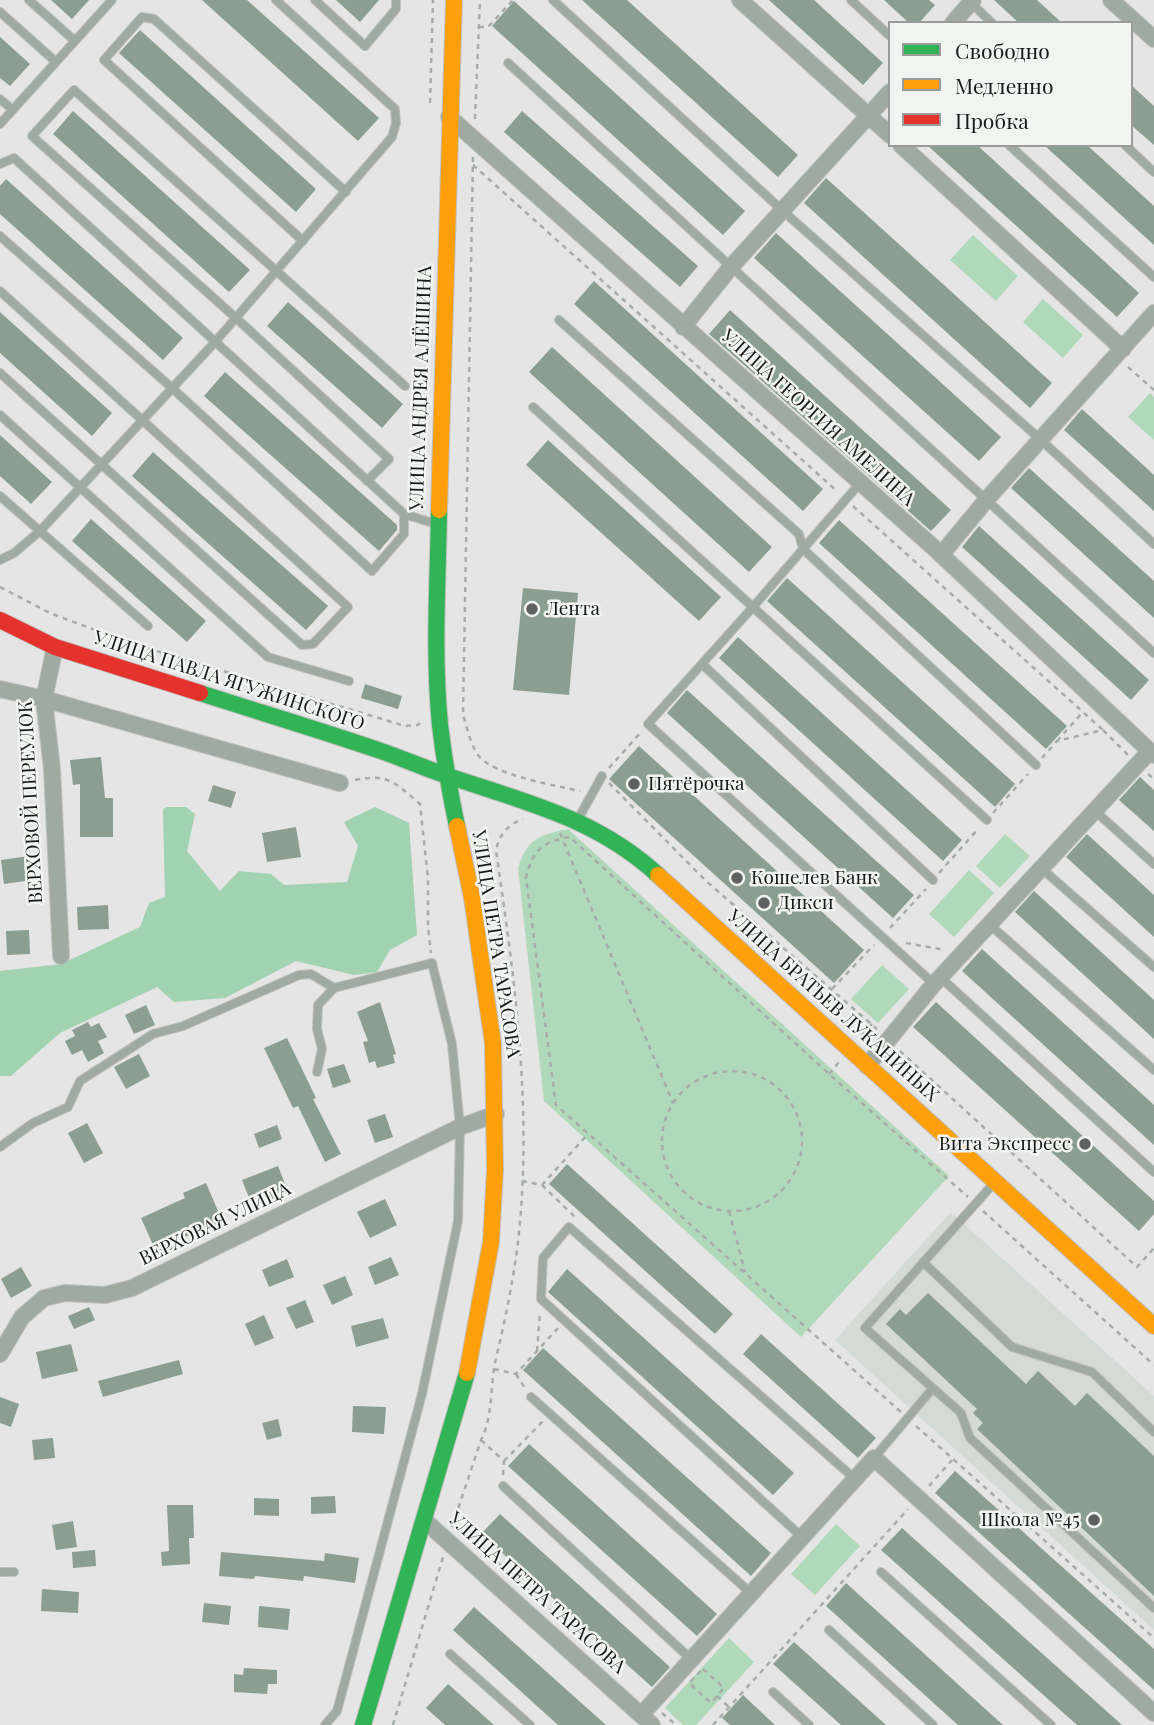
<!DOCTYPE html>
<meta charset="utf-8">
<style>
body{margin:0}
#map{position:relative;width:1154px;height:1725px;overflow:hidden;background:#e4e5e4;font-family:"Playfair Display",serif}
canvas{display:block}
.legend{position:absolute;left:888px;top:21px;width:245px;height:126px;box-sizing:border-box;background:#f1f4f1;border:2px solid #9a9c9b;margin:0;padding:9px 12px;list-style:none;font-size:21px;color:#181919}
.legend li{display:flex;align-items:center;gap:14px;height:35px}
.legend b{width:35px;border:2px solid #9a9c9b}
</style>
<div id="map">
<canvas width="1154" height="1725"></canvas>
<ul class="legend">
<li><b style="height:9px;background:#30b455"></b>Свободно</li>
<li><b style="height:9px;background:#ff9f0a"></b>Медленно</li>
<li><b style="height:9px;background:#e5322d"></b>Пробка</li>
</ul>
</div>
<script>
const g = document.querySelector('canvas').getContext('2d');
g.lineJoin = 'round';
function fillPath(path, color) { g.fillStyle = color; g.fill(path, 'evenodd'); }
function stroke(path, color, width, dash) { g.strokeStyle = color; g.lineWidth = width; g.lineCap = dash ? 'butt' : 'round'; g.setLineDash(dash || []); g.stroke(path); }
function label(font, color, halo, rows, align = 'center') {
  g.font = font + ' "Playfair Display",serif'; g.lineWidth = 5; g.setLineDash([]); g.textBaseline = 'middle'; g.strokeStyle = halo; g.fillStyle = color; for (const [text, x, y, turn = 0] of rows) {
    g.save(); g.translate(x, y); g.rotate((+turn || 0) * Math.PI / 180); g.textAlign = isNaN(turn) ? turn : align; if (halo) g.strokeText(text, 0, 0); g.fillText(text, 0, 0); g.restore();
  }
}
const built = new Path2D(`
 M 951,1212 L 1154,1396 L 1154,1630 L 835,1340 Z`);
const green = new Path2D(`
 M 973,235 L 1018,276 L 996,301 L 950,260 Z
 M 1043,299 L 1083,335 L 1063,358 L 1023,322 Z
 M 1150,393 L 1154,397 L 1154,440 L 1128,417 Z
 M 568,829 L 949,1176 L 801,1337 L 544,1101 L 518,868 C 527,839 539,835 568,829 Z
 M 1005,834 L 1030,856 L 1000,888 L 976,866 Z
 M 969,870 L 994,893 L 954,937 L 929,914 Z
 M 882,965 L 909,989 L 878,1023 L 851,999 Z
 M 836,1524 L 860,1546 L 815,1595 L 791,1574 Z
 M 729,1638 L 754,1662 L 696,1725 L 683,1725 L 665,1708 Z`);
const forest = new Path2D(`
 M 167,807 L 186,807 L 195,814 L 187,851 L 220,891 L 239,871 L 271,874 L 284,885 L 347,882 L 358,846 L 344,822 L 375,807 L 409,823 L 417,935 L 390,950 L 377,972 L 354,975 L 296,961 L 225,998 L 174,1002 L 157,987 L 60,1033 L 11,1076 L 0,1076 L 0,971 L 61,964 L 140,927 L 149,903 L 165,897 L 163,809 Z`);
const building = new Path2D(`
 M 51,0 L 89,0 L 72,19 Z
 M 202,0 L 247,0 L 379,118 L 358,141 Z
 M 336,0 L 379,0 L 360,22 Z
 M 582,0 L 627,0 L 798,155 L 778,177 Z
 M 769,0 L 814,0 L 883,63 L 863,85 Z
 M 884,0 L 929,0 L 935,5 L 919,23 L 909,23 Z
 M 994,0 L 1037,0 L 1062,23 L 1019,23 Z
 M 514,1 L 745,211 L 723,235 L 492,26 Z
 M 140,30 L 316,189 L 296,212 L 119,53 Z
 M 0,37 L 30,64 L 10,86 L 0,78 Z
 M 1131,85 L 1154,106 L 1154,145 L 1131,125 Z
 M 73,111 L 250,270 L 229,292 L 53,134 Z
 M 522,111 L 698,266 L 680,287 L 504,132 Z
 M 927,145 L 977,145 L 1139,293 L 1117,317 Z
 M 1044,145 L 1087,145 L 1154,206 L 1154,245 Z
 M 826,178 L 1052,383 L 1030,408 L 804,203 Z
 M 6,179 L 183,338 L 163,360 L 0,214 L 0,186 Z
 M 776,233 L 1001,437 L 979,461 L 754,258 Z
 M 594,281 L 823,489 L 803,511 L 574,304 Z
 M 288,302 L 403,404 L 382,428 L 267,326 Z
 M 730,310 L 951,510 L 931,531 L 709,334 Z
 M 0,312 L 112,413 L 92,436 L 0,353 Z
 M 552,347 L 772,547 L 749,572 L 529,372 Z
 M 225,372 L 397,525 L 397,530 L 379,551 L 204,396 Z
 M 1082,409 L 1154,475 L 1154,511 L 1064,430 Z
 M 0,435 L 52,482 L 31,504 L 0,476 Z
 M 548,440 L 721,597 L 699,621 L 526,465 Z
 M 153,452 L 328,606 L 306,630 L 132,476 Z
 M 1029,468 L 1154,581 L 1154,618 L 1011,488 Z
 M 91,519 L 206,621 L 187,642 L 72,541 Z
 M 839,520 L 1067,726 L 1046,749 L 819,543 Z
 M 979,526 L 1149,680 L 1131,700 L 962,547 Z
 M 787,578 L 1015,784 L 995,807 L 767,601 Z
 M 523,588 L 578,593 L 569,695 L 513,690 Z
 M 738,637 L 962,840 L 943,861 L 719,658 Z
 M 365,684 L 402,696 L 398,709 L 361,698 Z
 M 687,690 L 914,895 L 893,918 L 667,713 Z
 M 639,746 L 864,950 L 834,983 L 609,779 Z
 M 101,757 L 105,798 L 113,798 L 113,837 L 80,837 L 80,784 L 73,785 L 70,760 Z
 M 1140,777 L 1154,790 L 1154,831 L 1119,800 Z
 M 213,785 L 236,792 L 231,808 L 208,801 Z
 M 296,827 L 301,857 L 267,862 L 262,833 Z
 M 1087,834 L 1154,895 L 1154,937 L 1066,857 Z
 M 29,856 L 32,880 L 4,884 L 1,860 Z
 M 1034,891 L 1154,1000 L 1154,1039 L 1015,912 Z
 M 108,905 L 109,929 L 78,930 L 77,907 Z
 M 29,930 L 30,954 L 7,955 L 6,931 Z
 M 982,949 L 1154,1105 L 1154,1145 L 962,971 Z
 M 380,1002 L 396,1054 L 393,1055 L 395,1063 L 377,1068 L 375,1061 L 369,1063 L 363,1042 L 368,1041 L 357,1012 Z
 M 936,1002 L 1154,1201 L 1154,1214 L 1139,1231 L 913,1027 Z
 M 146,1005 L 155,1025 L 134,1034 L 125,1015 Z
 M 88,1022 L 91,1027 L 99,1023 L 107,1037 L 98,1041 L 104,1053 L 88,1062 L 82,1050 L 72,1055 L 65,1041 L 75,1036 L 72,1030 Z
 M 287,1038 L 316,1098 L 313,1099 L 341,1154 L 325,1162 L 298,1106 L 293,1108 L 264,1048 Z
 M 139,1054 L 150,1076 L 126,1089 L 114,1067 Z
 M 344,1064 L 351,1082 L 333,1088 L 327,1069 Z
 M 385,1114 L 393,1137 L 375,1143 L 367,1120 Z
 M 87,1123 L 103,1153 L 84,1163 L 68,1133 Z
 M 277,1125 L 282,1139 L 259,1148 L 254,1134 Z
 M 567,1164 L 733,1314 L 715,1334 L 549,1184 Z
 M 278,1166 L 289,1194 L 253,1208 L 242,1180 Z
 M 206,1183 L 224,1225 L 201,1235 L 199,1231 L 171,1243 L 173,1249 L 158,1256 L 141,1218 L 185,1198 L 183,1193 Z
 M 385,1199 L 397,1225 L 370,1238 L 357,1212 Z
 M 391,1257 L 399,1275 L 375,1285 L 368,1267 Z
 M 287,1259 L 294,1277 L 269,1287 L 262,1270 Z
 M 21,1267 L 32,1286 L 11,1298 L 1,1279 Z
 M 567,1269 L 794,1473 L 773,1495 L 548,1292 Z
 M 345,1276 L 353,1295 L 332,1305 L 323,1285 Z
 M 928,1293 L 1026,1384 L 1038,1371 L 1075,1406 L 1087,1393 L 1154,1456 L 1154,1596 L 977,1429 L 983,1423 L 973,1413 L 977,1409 L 886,1324 L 900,1309 L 906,1315 Z
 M 305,1300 L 314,1322 L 296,1329 L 286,1308 Z
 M 89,1307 L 95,1320 L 74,1329 L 68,1316 Z
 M 264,1315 L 274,1338 L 255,1346 L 245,1324 Z
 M 383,1318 L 389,1338 L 356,1347 L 351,1326 Z
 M 761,1334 L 876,1438 L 858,1458 L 743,1354 Z
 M 71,1344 L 78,1371 L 42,1379 L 36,1352 Z
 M 543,1348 L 771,1553 L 751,1576 L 523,1370 Z
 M 179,1360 L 183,1374 L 103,1397 L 98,1381 Z
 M 0,1397 L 19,1404 L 11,1427 L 0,1423 Z
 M 353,1406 L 386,1407 L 384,1434 L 352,1432 Z
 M 278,1419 L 282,1436 L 267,1440 L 262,1423 Z
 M 53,1438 L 55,1458 L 34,1460 L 32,1440 Z
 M 529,1444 L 717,1614 L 697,1636 L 508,1466 Z
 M 955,1471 L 1154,1649 L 1154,1690 L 935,1493 Z
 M 335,1496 L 336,1513 L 311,1514 L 311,1497 Z
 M 254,1498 L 279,1499 L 279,1516 L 254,1515 Z
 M 167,1505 L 193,1505 L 194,1538 L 189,1538 L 190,1564 L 162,1566 L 161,1552 L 169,1551 Z
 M 500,1514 L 670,1667 L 652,1687 L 481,1534 Z
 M 73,1521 L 77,1547 L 56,1550 L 52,1525 Z
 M 902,1528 L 1122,1725 L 1077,1725 L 881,1550 Z
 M 95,1550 L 96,1566 L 73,1568 L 72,1552 Z
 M 221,1552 L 324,1561 L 325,1553 L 359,1558 L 355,1583 L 304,1576 L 303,1581 L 255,1576 L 254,1579 L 219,1576 Z
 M 846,1583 L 1003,1725 L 958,1725 L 826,1606 Z
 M 42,1589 L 79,1592 L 78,1613 L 41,1611 Z
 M 204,1603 L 231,1606 L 229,1625 L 202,1622 Z
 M 259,1606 L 290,1609 L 288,1630 L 258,1627 Z
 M 474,1607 L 606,1725 L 558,1725 L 453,1630 Z
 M 794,1642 L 886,1725 L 841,1725 L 773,1664 Z
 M 244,1668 L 277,1670 L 277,1684 L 268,1684 L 267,1694 L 234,1692 L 234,1674 L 243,1675 Z
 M 448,1684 L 494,1725 L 445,1725 L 426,1708 Z
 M 743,1695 L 775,1725 L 730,1725 L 722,1718 Z`);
const path = new Path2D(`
 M 479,27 L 488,27 L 513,0
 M 430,103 L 433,0
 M 475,119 L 480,0
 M 473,157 L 463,714 C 467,728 470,743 478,755 C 494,776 555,785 580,791
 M 473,165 L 838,492
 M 1128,367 L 1154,390
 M 853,506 L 1103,730
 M 0,587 L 50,613 L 127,642 L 405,726 L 418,725 L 422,720
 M 1057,741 L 1083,712
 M 1042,758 L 1057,741 L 1103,730 L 1128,755
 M 609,768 L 642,731
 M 1148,774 L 1154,779
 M 355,780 C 389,773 395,783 420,804 L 428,879 L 428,926 L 431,953
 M 609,783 L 706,881 L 877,1029
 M 993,813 L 1028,774
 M 560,833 L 673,1103
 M 569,837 C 542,842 532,851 526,878 L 556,1105 L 901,1412
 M 573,840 L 829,1074 L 968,1197
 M 939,873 L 979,828
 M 890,928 L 926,889
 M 906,943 L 945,950
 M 832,989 L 874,945
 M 862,1035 L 872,1024
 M 900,1051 L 1137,1267 L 1154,1248
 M662 1141a70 70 0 1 1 140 0a70 70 0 1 1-140 0Z
 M 829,1074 L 840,1061
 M 522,1181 L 542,1185 L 588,1134
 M 542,1185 L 577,1219
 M 729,1211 L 745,1272
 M 983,1211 L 1154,1365
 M 537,1351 L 540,1312
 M 494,1369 L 516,1374 L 558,1328
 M 516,1374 L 525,1388
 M 916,1426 L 1154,1638
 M 481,1440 L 504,1461 L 503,1476
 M 504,1461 L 543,1421
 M 929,1486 L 952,1460
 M 453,1522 L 621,1675
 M 452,1527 L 481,1440 C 493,1417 490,1389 495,1363 C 506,1316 516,1269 520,1222 C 531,1098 514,973 496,851 C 499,835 507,825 523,819
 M 703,1669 L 724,1688 L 711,1703 L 689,1683 Z
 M 717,1696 L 729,1707
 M 662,1713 L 676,1725
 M 393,1725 L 443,1557
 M 713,1725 L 908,1509`);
const lane = new Path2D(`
 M 29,0 L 75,41
 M 315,0 L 365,46 L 396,9 L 396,0
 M 553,0 L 783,211 L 1041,440 L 1154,544
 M 851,0 L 890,36
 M 969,1 L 992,23
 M 0,12 L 56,62
 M 508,63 L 1154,653
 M 0,99 L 13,110
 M 0,124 L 112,0
 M 1009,145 L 1154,277
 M 1125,145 L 1154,172
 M 0,164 L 14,158 L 404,514 L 436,524
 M 0,236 L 172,388 L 372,571 L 404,534 L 404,514
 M 303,241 L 104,60 L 142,17 L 154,19 L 346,192
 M 0,291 L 348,607 L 313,644 L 302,645 L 0,373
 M 559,320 L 799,534 L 803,549 L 1036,765
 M 533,407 L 987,820
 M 0,415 L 268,657 L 349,681
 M 367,481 L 389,459 L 236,318 L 32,136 L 74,90 L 405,386
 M 860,483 L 753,607 L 648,724 L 934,984
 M 0,496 L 148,626
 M 0,560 L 14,553 L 40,531 L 102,464 L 215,342 L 392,137 L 396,123 L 395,109 L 276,0
 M 702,664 L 933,880
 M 1095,811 L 1154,864
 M 578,819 L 602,776
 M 1041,868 L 1154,967
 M 989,924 L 1154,1070
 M 940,977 L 1154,1172
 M 317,1072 L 322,1049 L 317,1029 L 318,1005 L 334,988 L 432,963 L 452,1044 L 460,1127 L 458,1221 L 422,1394 L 337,1711 L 325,1725
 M 0,1147 L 33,1123 L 68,1107 L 80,1081 L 153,1034 L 183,1026 L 299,975 L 311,974 L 334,988
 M 994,1183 L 865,1328 L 961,1413 L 970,1438 L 1154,1608
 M 923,1262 L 1012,1347 L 1092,1372 L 1154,1432
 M 531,1397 L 752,1594
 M 874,1458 L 933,1388
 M 503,1486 L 692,1660
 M 802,1537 L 541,1299 L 543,1258 L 569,1227 L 855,1479
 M 0,1572 L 14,1572
 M 881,1572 L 1051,1725
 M 829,1630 L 933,1725
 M 450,1654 L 530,1725
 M 773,1692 L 809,1725`);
const street = new Path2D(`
 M 740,0 L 890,135
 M 1111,0 L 1154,39
 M 953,23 L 973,0
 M 449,117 L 933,547 L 1154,755
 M 901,145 L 1123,349
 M 683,327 L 730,268 L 890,92
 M 941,555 L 987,499 L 1154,313
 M 55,647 L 44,699 L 52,769 L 61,956
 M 0,689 L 44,699 L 340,783
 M 867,1066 L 934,984 L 1150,751
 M 0,1354 L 22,1317 L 44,1298 L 65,1293 L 105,1295 L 132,1288 L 460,1127 L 496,1114
 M 425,1521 L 652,1725
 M 641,1715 L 874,1458 L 1154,1713`);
const fast = new Path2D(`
 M 439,510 C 438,581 433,654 440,725 C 444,759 450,793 457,826
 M 200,693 C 259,712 319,730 378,750 C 402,758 424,768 448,776 C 525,802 596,818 658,875
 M 363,1725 L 467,1373`);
const slow = new Path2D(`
 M 439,510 L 454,0
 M 457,826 L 472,898 L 493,1044 L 495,1170 L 491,1242 L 467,1373
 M 658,875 L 1154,1326`);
const jam = new Path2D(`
 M 0,620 L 55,647 L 200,693`);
const markers = [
 [532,609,7,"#5f6060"],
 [634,784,7,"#5f6060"],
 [737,878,7,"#5f6060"],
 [764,903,7,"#5f6060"],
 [1085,1144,7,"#5f6060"],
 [1094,1520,7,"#5f6060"]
];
const streetNames = [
 ["УЛИЦА АНДРЕЯ АЛЁШИНА",421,388,-88],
 ["УЛИЦА ГЕОРГИЯ АМЕЛИНА",818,418,42],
 ["УЛИЦА ПАВЛА ЯГУЖИНСКОГО",229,681,18],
 ["ВЕРХОВОЙ ПЕРЕУЛОК",31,802,-93],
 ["УЛИЦА ПЕТРА ТАРАСОВА",496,944,81],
 ["УЛИЦА БРАТЬЕВ ЛУКАНИНЫХ",833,1006,42],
 ["ВЕРХОВАЯ УЛИЦА",215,1224,-26],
 ["УЛИЦА ПЕТРА ТАРАСОВА",537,1593,42]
];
const poiNames = [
 ["Лента",546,609],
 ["Пятёрочка",648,784],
 ["Кошелев Банк",751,878],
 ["Дикси",778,903],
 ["Вита Экспресс",1071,1144,"right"],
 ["Школа №45",1080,1520,"right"]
];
fillPath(built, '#d4dad5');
fillPath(green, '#b0d9ba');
fillPath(forest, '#a1d3b0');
fillPath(building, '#8b9e92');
stroke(lane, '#bfc0bf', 10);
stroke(street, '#bfc0bf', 18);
stroke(fast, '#bfc0bf', 18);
stroke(slow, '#bfc0bf', 18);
stroke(jam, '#bfc0bf', 18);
stroke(path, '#a6ada8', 2.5, [5, 5]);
stroke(lane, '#9faaa2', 8);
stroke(street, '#9faaa2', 16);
stroke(fast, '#30b455', 16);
stroke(slow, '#ff9f0a', 16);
stroke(jam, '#e5322d', 16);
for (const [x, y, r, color] of markers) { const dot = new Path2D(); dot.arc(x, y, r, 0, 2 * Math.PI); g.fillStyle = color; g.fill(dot); stroke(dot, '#f1f4f1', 2.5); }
label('19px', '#181919', '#f1f4f1', streetNames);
label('19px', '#181919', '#f1f4f1', poiNames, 'left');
</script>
